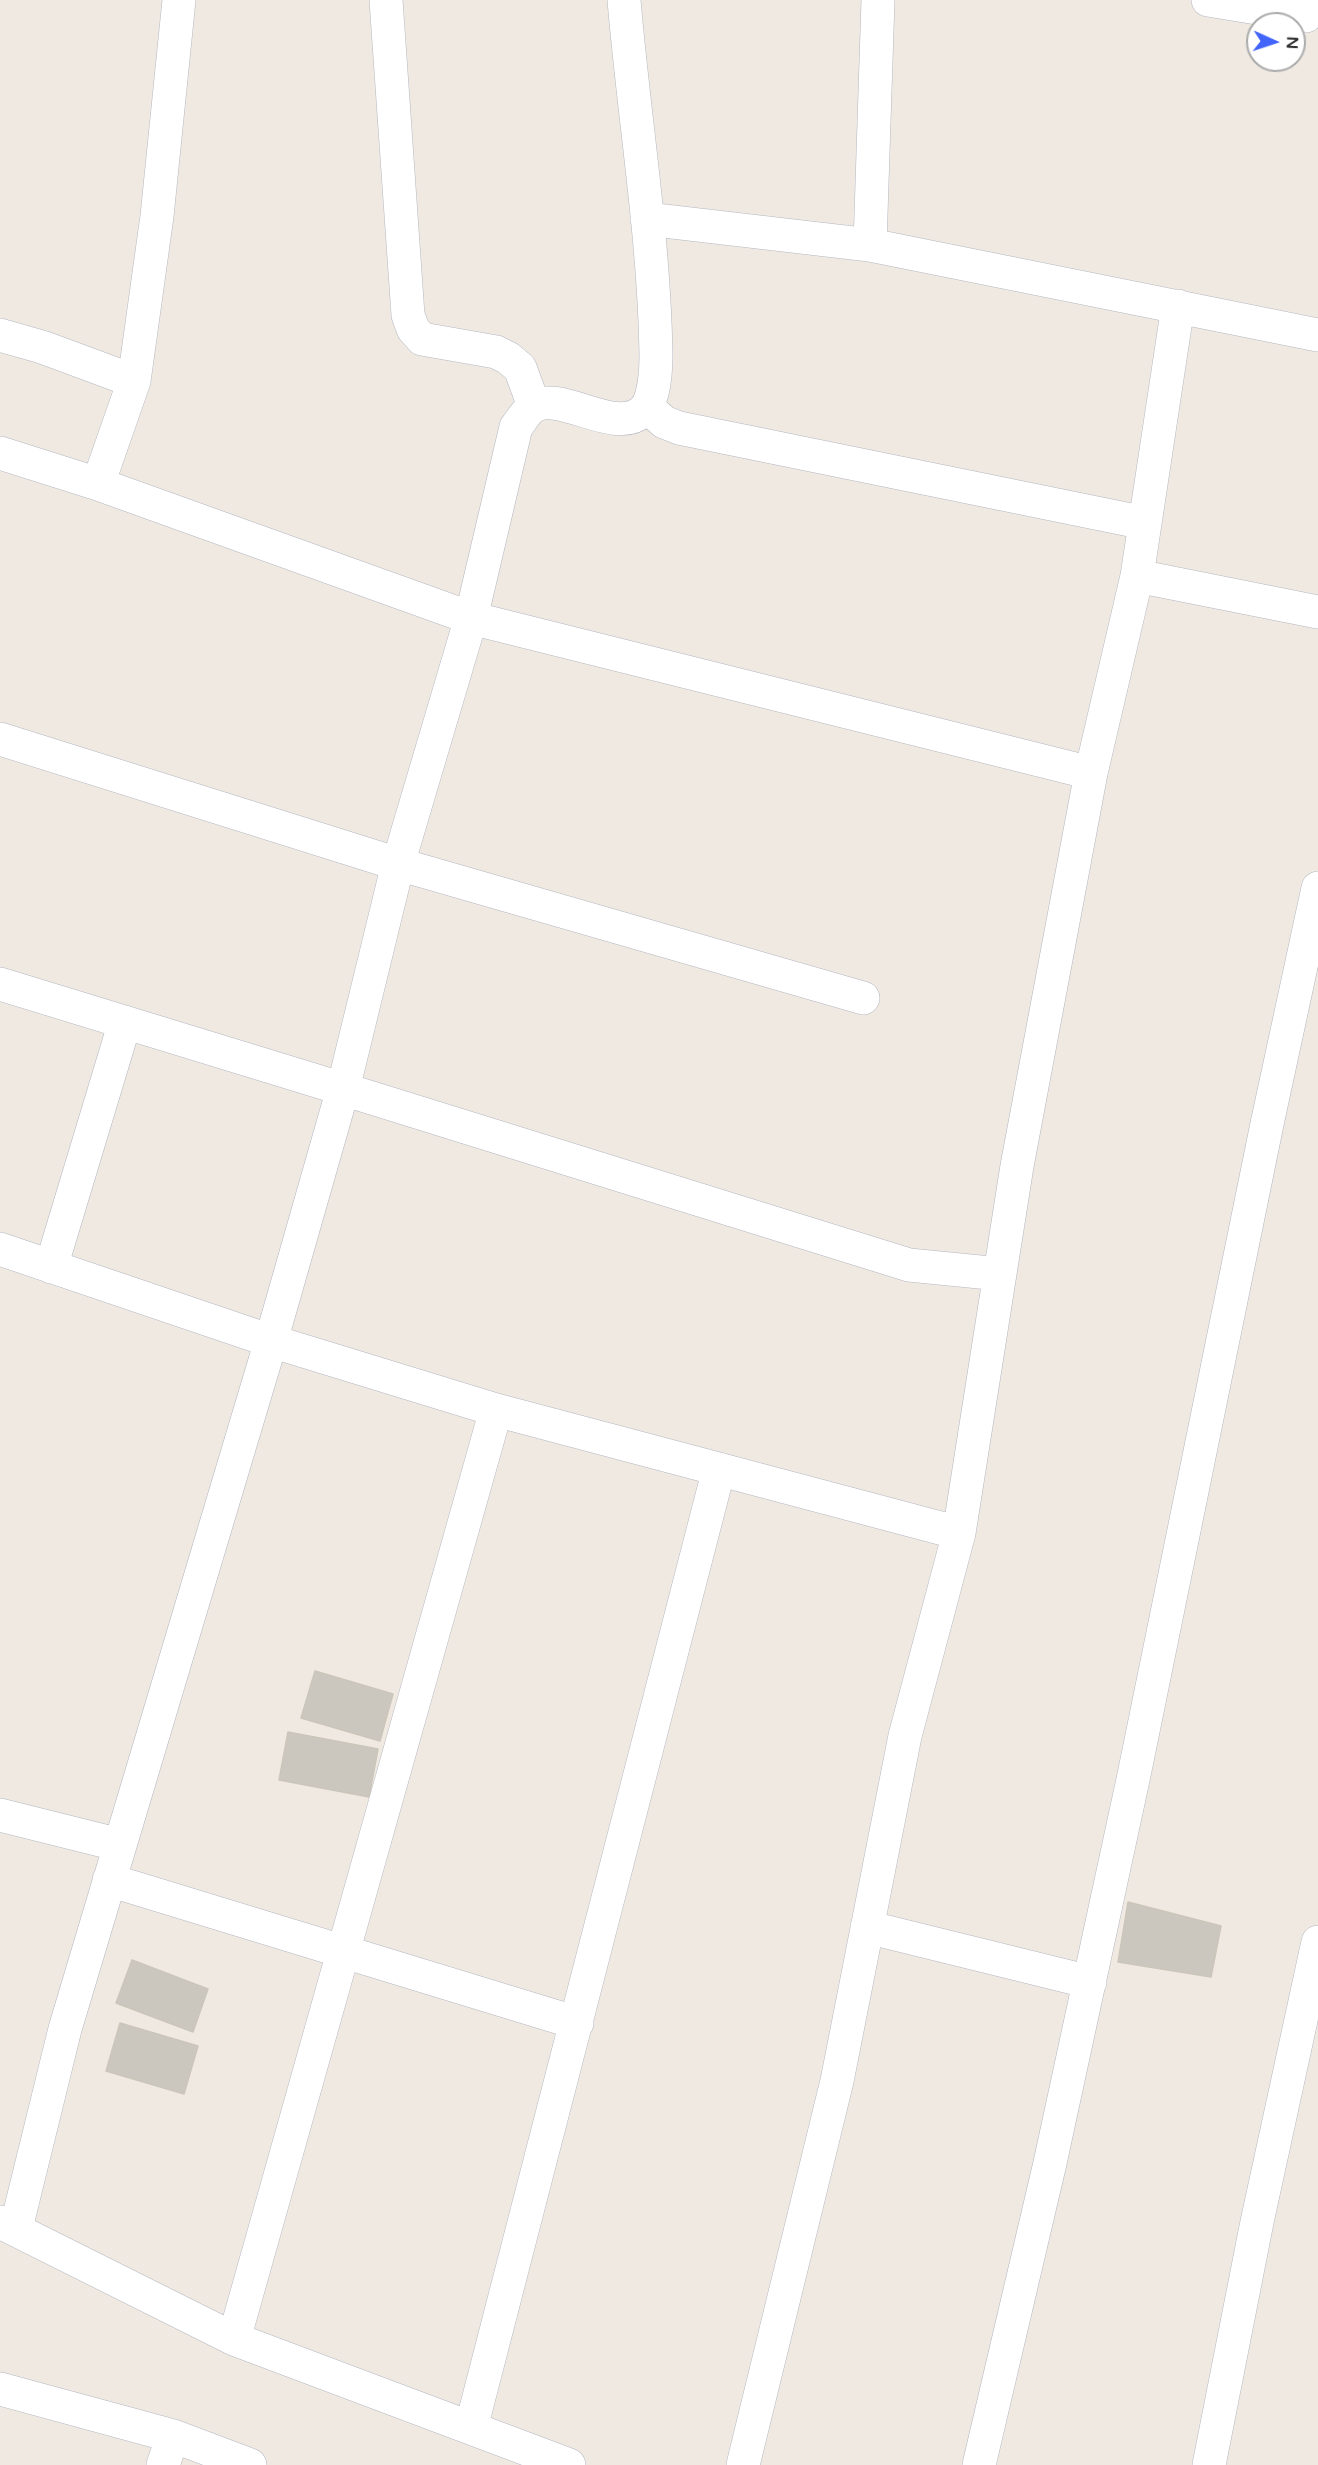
<!DOCTYPE html>
<style>
body{margin:0}
#map{position:relative;width:1318px;height:2465px;overflow:hidden;background:#efe9e1;font-family:"Varela Round",sans-serif}
canvas{display:block}
.north{position:absolute;left:1246px;top:12px;width:60px;height:60px;box-sizing:border-box;background:#fff;border:2px solid #ababab;border-radius:50%;rotate:93deg;font-size:16px;font-weight:700;line-height:24px;text-align:center;color:#2e2e2e}
.north::after{content:'';display:block;margin:auto;width:21px;height:27px;background:#4264fb;clip-path:polygon(50% 0,100% 100%,50% 72%,0 100%)}
</style>
<div id="map">
<canvas width="1318" height="2465"></canvas>
<div class="north">N</div>
</div>
<script>
const g = document.querySelector('canvas').getContext('2d');
g.lineJoin = 'round';
function fillPath(path, color) { g.fillStyle = color; g.fill(path, 'evenodd'); }
function stroke(path, color, width, dash) { g.strokeStyle = color; g.lineWidth = width; g.lineCap = dash ? 'butt' : 'round'; g.setLineDash(dash || []); g.stroke(path); }
const building = new Path2D(`
 M 315,1671 L 393,1694 L 380,1741 L 301,1718 Z
 M 288,1732 L 378,1749 L 369,1797 L 279,1780 Z
 M 1128,1902 L 1221,1926 L 1211,1977 L 1118,1962 Z
 M 132,1960 L 208,1989 L 193,2032 L 116,2003 Z
 M 120,2023 L 198,2046 L 184,2094 L 106,2071 Z`);
const street = new Path2D(`
 M 386,0 L 408,315 L 413,329 L 422,339 L 496,352 L 508,358 L 520,368 L 534,406
 M 1208,0 L 1306,16 L 1307,0
 M 647,219 L 870,245 L 1318,335
 M 870,245 L 878,0
 M 0,335 L 42,347 L 134,381
 M 647,407 L 664,422 L 679,428 L 1145,523
 M 0,453 L 98,484 L 471,618 L 1091,773
 M 98,484 L 134,381 L 157,216 L 179,0
 M 1137,576 L 1178,306
 M 0,739 L 398,864 L 863,998
 M 0,984 L 343,1089 L 398,864 L 471,618 L 516,427 C 521,421 527,410 534,406 C 563,391 615,436 643,411 C 655,400 656,369 656,354 C 654,235 634,118 624,0
 M 0,1249 L 271,1341 L 496,1410 L 959,1533 L 905,1736 L 837,2081 L 743,2465
 M 51,1267 L 125,1022
 M 959,1533 L 1017,1166 L 1091,773 L 1137,576 L 1318,612
 M 0,1815 L 120,1845
 M 109,1880 L 577,2023
 M 867,1927 L 1090,1982
 M 0,2222 L 234,2339 L 569,2465
 M 16,2228 L 65,2029 L 271,1341 L 343,1089 L 909,1265 L 1000,1274
 M 234,2339 L 496,1410
 M 0,2389 L 173,2436 L 250,2465
 M 471,2428 L 719,1469
 M 163,2465 L 173,2436
 M 979,2465 L 1050,2163 L 1134,1775 L 1267,1124 L 1318,888
 M 1209,2465 L 1257,2222 L 1318,1942`);
fillPath(building, '#cbc7bf');
stroke(building, '#cbc5ba', 1.5);
stroke(street, '#b4b7c1', 34);
stroke(street, '#fff', 33);
</script>
